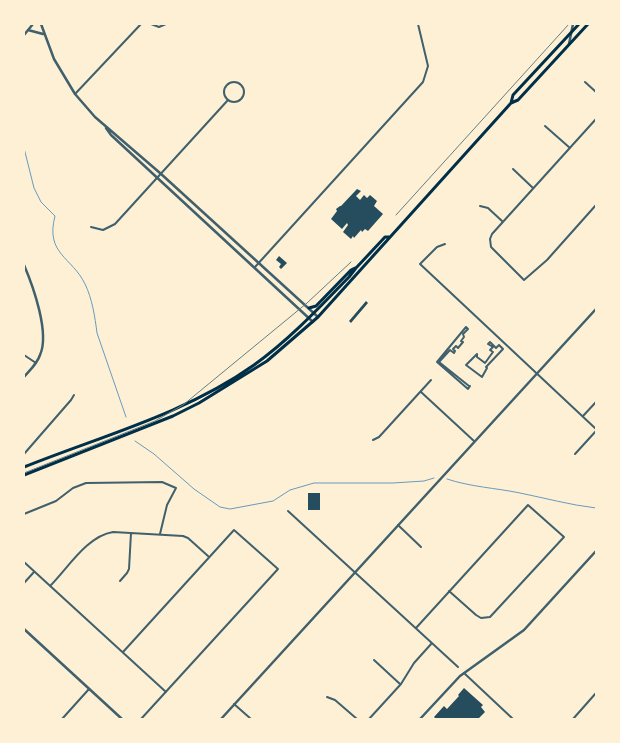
<!DOCTYPE html>
<style>
body{margin:0}
#map{position:relative;width:620px;height:743px;overflow:hidden;background:#fdf0d5;font-family:"Space Grotesk",sans-serif}
canvas{display:block}
.frame{position:absolute;inset:0;border:25px solid #fdf0d5;pointer-events:none}
</style>
<div id="map">
<canvas width="620" height="743"></canvas>
<div class="frame"></div>
</div>
<script>
const g = document.querySelector('canvas').getContext('2d');
g.lineJoin = 'round';
function stroke(path, color, width, dash) { g.strokeStyle = color; g.lineWidth = width; g.lineCap = dash ? 'butt' : 'round'; g.setLineDash(dash || []); g.stroke(path); }
function fillPath(path, color) { g.fillStyle = color; g.fill(path, 'evenodd'); }
const stream = new Path2D(`
 M 24,148 L 34,188 L 41,202 L 55,216 C 45,254 72,257 85,284 C 92,298 95,317 97,333 L 126,417
 M 135,441 L 154,454 L 194,489 L 220,507 L 230,509 L 273,501 L 290,490 L 314,483 L 393,483 L 424,481 L 434,478
 M 447,479 C 471,487 496,488 520,493 C 545,498 570,505 596,508`);
const building = new Path2D(`
 M 357,189 L 361,191 L 356,196 L 360,200 L 364,195 L 367,198 L 370,195 L 377,201 L 374,206 L 383,214 L 368,231 L 365,229 L 362,232 L 361,230 L 354,238 L 353,236 L 351,239 L 343,232 L 348,225 L 347,223 L 342,229 L 331,219 L 337,211 L 336,209 L 340,206 L 341,206 Z
 M 279,256 L 287,263 L 281,269 L 279,267 L 281,264 L 276,260 Z
 M 366,301 L 368,303 L 351,323 L 349,321 Z
 M 308,493 L 320,493 L 320,510 L 308,510 Z
 M 464,688 L 483,705 L 481,707 L 485,712 L 478,719 L 436,719 L 434,717 L 444,706 L 447,709 L 459,696 L 458,695 Z`);
const pedestrian = new Path2D(`
 M 466,327 L 468,329 L 463,334 L 464,337 L 461,341 L 463,342 L 458,348 L 456,346 L 453,349 L 455,351 L 454,353 L 450,350 L 439,362 L 469,386 L 470,386 L 468,389 L 437,362 Z
 M 490,342 L 496,348 L 499,345 L 503,349 L 486,367 L 487,368 L 482,377 L 466,365 L 477,354 L 477,357 L 485,363 L 493,352 L 490,350 L 493,347 L 488,344 Z`);
const minor = new Path2D(`
 M 151,24 L 159,27 L 166,24
 M 585,82 L 596,92
 M224 92a10 10 0 1 1 20 0a10 10 0 1 1-20 0Z
 M 75,94 L 141,24
 M 596,119 L 492,234 L 490,239 L 491,247 L 524,280 L 547,260 L 596,205
 M 545,126 L 570,148
 M 513,169 L 533,188
 M 480,206 L 488,208 L 502,221
 M 91,227 L 103,230 L 115,224 L 228,100
 M 445,244 L 437,247 L 420,264 L 596,429
 M 255,267 L 423,82 L 428,66 L 418,24
 M 24,355 L 36,363
 M 421,392 L 474,441
 M 583,416 L 596,402
 M 373,440 L 379,437 L 431,380
 M 24,454 L 71,400 L 74,395
 M 575,454 L 596,431
 M 288,511 L 458,667
 M 24,514 L 56,501 L 73,488 L 86,483 L 162,482 L 176,488 L 167,505 L 160,534
 M 398,525 L 421,547
 M 24,562 L 166,692
 M 120,581 L 127,573 L 129,569 L 131,533
 M 24,583 L 34,572
 M 50,586 C 68,568 87,536 113,532 L 183,536 L 188,538 L 208,556
 M 416,628 L 528,505 L 564,537 L 490,617 L 481,618 L 476,615 L 449,591
 M 123,652 L 234,530 L 278,569 L 141,719
 M 374,660 L 400,684
 M 464,673 L 513,719
 M 327,697 L 335,700 L 357,719
 M 234,704 L 251,719
 M 62,719 L 89,689
 M 369,719 L 401,684 L 414,663 L 432,643
 M 573,719 L 596,693`);
const tertiary = new Path2D(`
 M 41,24 L 54,59 L 75,94 L 95,117 L 160,173 L 318,317
 M 28,30 L 43,34
 M 24,35 L 33,24
 M 569,44 L 573,24
 M 106,128 L 111,135 L 313,322
 M 24,265 C 33,286 50,333 40,355 C 37,364 30,370 24,377
 M 24,629 L 122,719
 M 221,719 L 596,309
 M 420,719 L 460,676 L 524,630 L 596,551`);
const primary = new Path2D(`
 M 511,103 L 513,95 L 579,24
 M 309,308 L 316,306 L 351,270 L 355,268
 M 24,467 C 101,436 185,414 254,365 C 289,340 319,308 349,277 L 356,268 L 385,237 L 389,237
 M 24,475 L 173,416 L 199,403 L 267,361 L 318,317 L 511,103 L 518,100 L 588,24`);
const rail = new Path2D(`
 M 396,215 L 569,24
 M 24,473 L 155,421 L 183,405 L 307,303 L 351,262`);
stroke(stream, '#669bbc', 1);
fillPath(building, '#264d5e');
stroke(pedestrian, '#3f606c', 2);
stroke(minor, '#3f606c', 2);
stroke(tertiary, '#3f606c', 2.5);
stroke(primary, '#003049', 3);
stroke(rail, '#657d81', 1);
</script>
